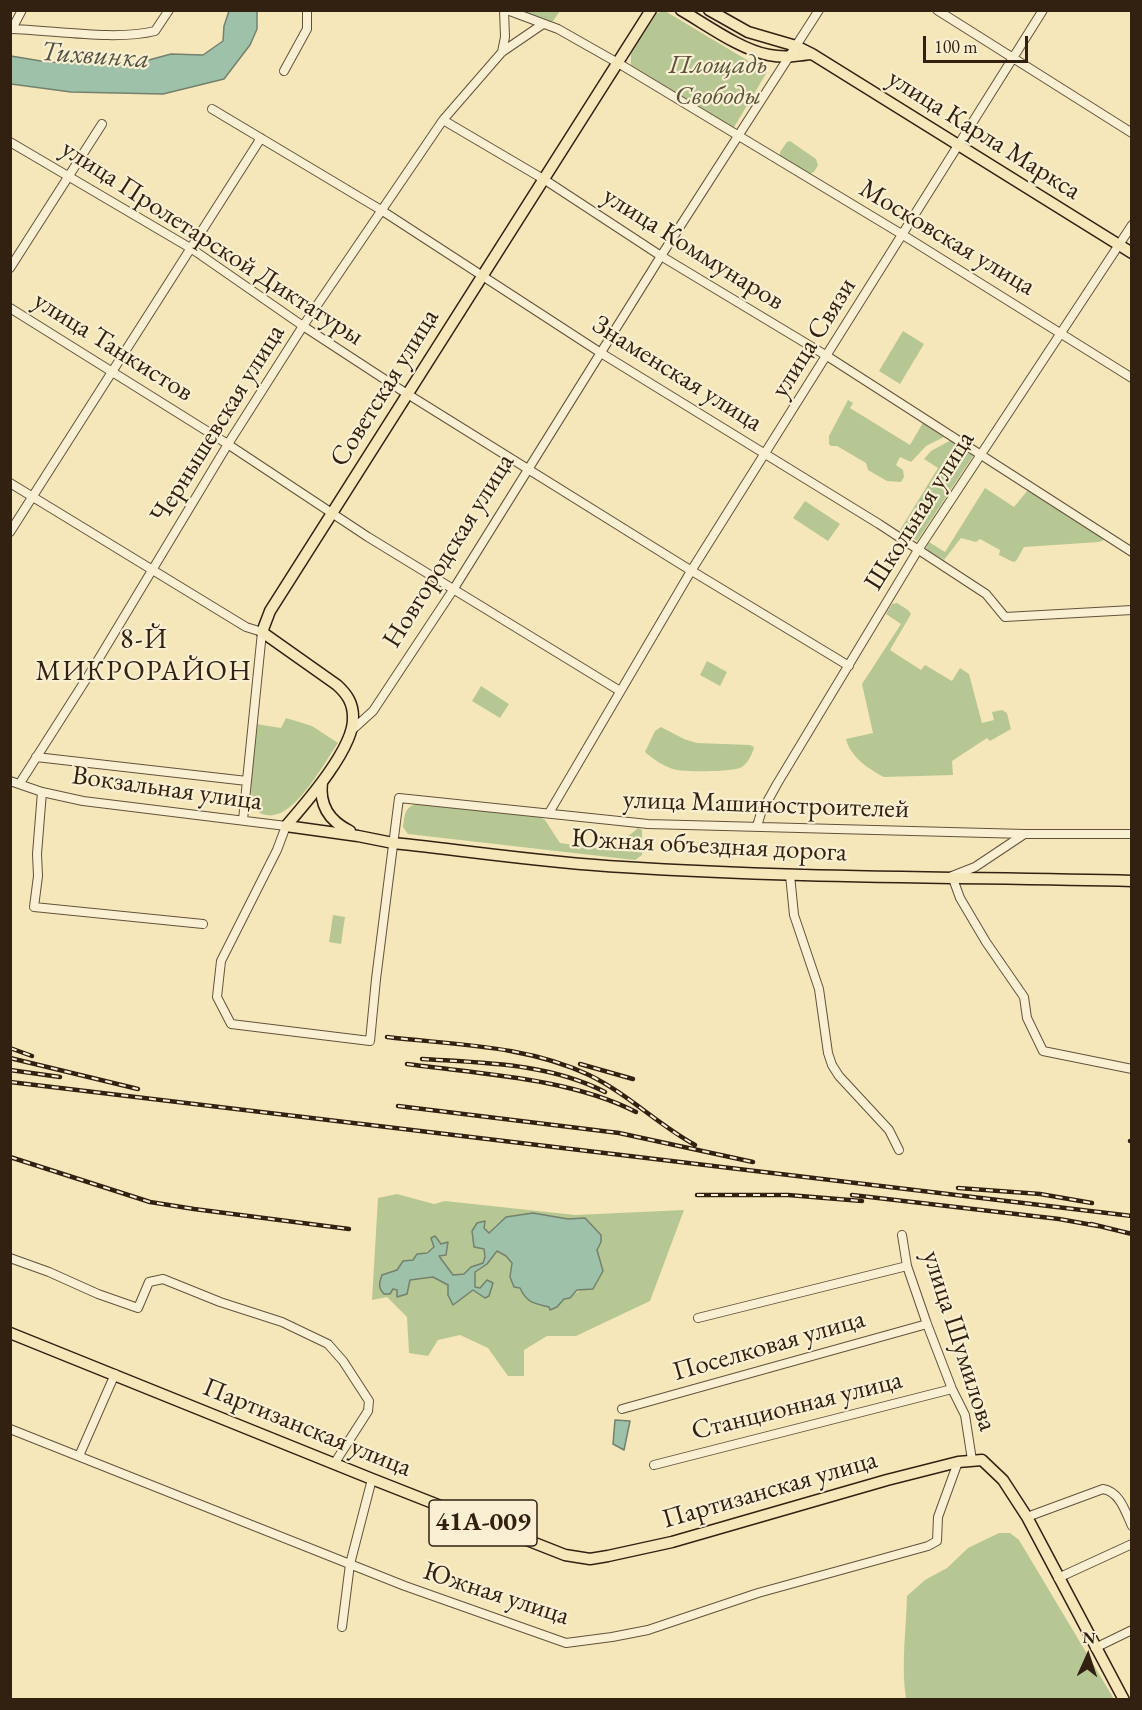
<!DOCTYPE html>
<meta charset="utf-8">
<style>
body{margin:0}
#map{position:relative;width:1142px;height:1710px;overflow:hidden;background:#f6e7ba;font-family:"EB Garamond",serif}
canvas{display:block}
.frame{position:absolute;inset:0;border:12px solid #322011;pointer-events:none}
.north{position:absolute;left:1058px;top:1626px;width:60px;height:60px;-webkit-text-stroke:4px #f9efd2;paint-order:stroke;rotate:3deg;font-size:16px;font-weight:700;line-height:24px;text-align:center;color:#322011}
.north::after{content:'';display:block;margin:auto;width:21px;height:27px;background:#322011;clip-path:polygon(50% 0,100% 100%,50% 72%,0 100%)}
.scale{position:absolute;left:923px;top:36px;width:105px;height:27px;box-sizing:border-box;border:3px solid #322011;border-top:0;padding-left:8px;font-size:18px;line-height:21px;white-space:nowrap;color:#322011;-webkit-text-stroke:4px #f9efd2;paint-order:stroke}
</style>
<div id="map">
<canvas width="1142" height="1710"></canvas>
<div class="frame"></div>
<div class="north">N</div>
<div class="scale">100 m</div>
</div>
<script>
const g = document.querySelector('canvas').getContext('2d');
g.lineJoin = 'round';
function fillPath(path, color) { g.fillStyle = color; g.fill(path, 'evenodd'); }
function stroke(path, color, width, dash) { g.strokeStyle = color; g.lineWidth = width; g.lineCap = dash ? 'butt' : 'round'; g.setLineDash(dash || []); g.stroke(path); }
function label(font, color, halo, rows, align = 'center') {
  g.font = font + ' "EB Garamond",serif'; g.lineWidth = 4.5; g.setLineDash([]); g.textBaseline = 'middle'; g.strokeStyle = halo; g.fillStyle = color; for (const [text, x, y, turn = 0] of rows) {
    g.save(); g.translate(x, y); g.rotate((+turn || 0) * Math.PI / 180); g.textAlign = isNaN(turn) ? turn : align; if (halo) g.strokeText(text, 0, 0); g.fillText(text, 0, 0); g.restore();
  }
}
const green = new Path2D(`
 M 516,11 L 560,11 L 553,21 L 550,22 Z
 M 665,11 L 767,72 L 733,129 L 631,65 L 631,54 L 657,13 Z
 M 790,141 L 816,159 L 818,165 L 814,172 L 809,174 L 780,157 L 780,152 L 787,142 Z
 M 903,331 L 924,344 L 900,384 L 879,371 Z
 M 848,400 L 853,403 L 850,408 L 910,445 L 924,421 L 944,434 L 944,437 L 926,446 L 911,462 L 900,457 L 896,465 L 903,470 L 904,477 L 901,482 L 887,481 L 868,470 L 866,463 L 837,446 L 831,446 L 829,444 L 829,436 Z
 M 953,439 L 973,452 L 973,456 L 917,541 L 900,530 L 938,468 L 924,459 L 931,451 Z
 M 985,488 L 1014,507 L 1028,490 L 1104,538 L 1104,540 L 1099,542 L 1024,547 L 1016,561 L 1013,562 L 999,555 L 1000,550 L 980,539 L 976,542 L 961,538 L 944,560 L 927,550 L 926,548 L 929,542 L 945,552 Z
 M 805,501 L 840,524 L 828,541 L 793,518 Z
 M 897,603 L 908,610 L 911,614 L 890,650 L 921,670 L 925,665 L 952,681 L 960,668 L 969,674 L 982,723 L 994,720 L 992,712 L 1002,710 L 1007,713 L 1011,729 L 990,741 L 987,738 L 952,761 L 953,775 L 884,777 C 868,769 850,756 846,739 L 873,733 L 862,684 L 901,624 L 886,614 L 892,604 Z
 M 707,661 L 727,672 L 720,686 L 700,675 Z
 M 481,686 L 509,704 L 500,718 L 472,701 Z
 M 286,718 L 312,726 L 338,743 C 323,764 294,821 266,815 C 259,814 255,810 253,803 C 248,788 255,743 256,724 L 281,728 Z
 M 661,727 L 684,739 L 697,743 L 750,745 L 754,747 C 753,753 748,763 742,767 C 735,772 687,772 677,770 C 666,768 653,759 645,752 L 655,731 Z
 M 417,804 L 538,816 L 545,820 L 560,843 L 607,850 L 613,849 L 638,828 L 642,830 L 642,855 L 635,860 L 408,834 L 403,827 C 405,815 404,807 417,804 Z
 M 333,915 L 345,917 L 341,944 L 329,942 Z
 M 397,1194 L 434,1204 L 445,1201 L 575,1215 L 684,1210 L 650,1301 L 576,1336 L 547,1336 L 524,1350 L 524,1376 L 508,1376 L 488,1348 L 460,1335 L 438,1340 L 428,1356 L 409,1353 L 407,1317 L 387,1297 L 372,1300 L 378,1198 ZM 533,1213 L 568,1219 L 585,1218 L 601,1242 L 597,1250 L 603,1272 C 593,1279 573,1298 564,1299 L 557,1307 L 550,1310 L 549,1307 L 532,1302 L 510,1277 L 512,1263 L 506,1256 L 497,1251 L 487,1264 L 475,1272 L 475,1287 L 480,1288 L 448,1295 L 449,1285 L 433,1277 L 410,1280 L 407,1294 L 393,1289 L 413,1260 L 435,1247 L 431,1238 L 441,1244 L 448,1242 L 438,1256 L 453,1275 L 464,1274 L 471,1267 L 483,1263 L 485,1257 L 484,1249 L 474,1247 L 472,1231 L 477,1223 L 485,1221 L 484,1228 L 489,1233 L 496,1225 Z
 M 999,1533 L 1010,1533 L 1019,1540 L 1114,1699 L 906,1699 C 901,1666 906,1631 907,1596 L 925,1580 L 947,1568 L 968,1548 Z`);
const water = new Path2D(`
 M 229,11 L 257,11 L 257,29 L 250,45 L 224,79 L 163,94 L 71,92 L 11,84 L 11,56 L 47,62 L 134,64 L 171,54 L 203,55 L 223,41 L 224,26 Z
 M 533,1213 L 568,1219 L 585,1218 L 601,1235 L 601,1242 L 597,1250 L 603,1271 L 593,1289 L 577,1290 L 570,1298 L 564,1299 L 557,1307 L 550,1310 L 549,1307 C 533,1303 527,1303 520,1288 L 514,1287 L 510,1277 L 512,1263 L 506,1256 L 497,1251 L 487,1264 L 475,1272 L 475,1287 L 480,1288 L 487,1280 L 493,1283 L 489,1296 L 485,1298 L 473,1290 L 453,1305 L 448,1295 L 448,1285 L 433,1277 L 410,1280 L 407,1294 L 397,1297 L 397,1290 L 393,1289 L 390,1294 L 384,1294 C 378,1288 379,1283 382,1275 L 397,1270 L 403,1261 L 413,1260 L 417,1254 L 427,1253 L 434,1247 L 431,1238 L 435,1236 L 441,1244 L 448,1242 L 446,1255 L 439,1256 L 453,1275 L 464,1274 L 471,1267 L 483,1263 L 485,1257 L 484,1249 L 474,1247 L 472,1231 L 477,1223 L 485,1221 L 484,1228 L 489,1233 L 506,1217 Z
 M 615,1420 L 630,1421 L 624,1450 L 613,1444 Z`);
const minor = new Path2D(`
 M 507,10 L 558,29 L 618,63 L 903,235 L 1132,378
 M 937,10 L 1132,133
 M 10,29 C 53,30 115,41 155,31 L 169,10
 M 12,29 L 22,10
 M 502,52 L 505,37 L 504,10
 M 284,71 L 307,29 L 307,10
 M 212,109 L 381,210 L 601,353 L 879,524 L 986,594 L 1005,617 L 1132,610
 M 443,120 L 545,180 L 661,256 L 827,356 L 1132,552
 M 10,142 L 192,249 L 303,326 L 401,390 L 682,565 L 849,666
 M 10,268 L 102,124
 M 10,308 L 226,443 L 368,537 L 620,691
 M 10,483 L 246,627 L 262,632 L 243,820
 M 10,532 L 261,138
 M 352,730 L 373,711 L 453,590 L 661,256 L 819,10
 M 36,757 L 247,781
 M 10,781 L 42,792 L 83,801 L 286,826 L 277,850 L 221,961 L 217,997 L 231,1024 L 370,1041 L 376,979 L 399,798 L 648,824 L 1025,834 L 1132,834
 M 20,783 L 92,670 L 228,444 L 303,326 L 443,120 L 502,52 L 543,24
 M 42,792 L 37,854 L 38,876 L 34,907 L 203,924
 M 549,813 L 691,571 L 1043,10
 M 757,826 L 761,813 L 777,784 L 918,550 L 1132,225
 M 1023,835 L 975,867 L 952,876 L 960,898 L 986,942 L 1024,997 L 1027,1018 L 1043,1051 L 1132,1069
 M 790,875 L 794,915 L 819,989 L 828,1053 L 832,1065 L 839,1076 L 889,1130 L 899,1150
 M 902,1235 L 907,1266 L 927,1324 L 952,1389 L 965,1415 L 972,1460
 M 10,1258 L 49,1272 L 98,1294 L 138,1308 L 149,1282 L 163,1279 L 220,1302 L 282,1322 L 328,1344 L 343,1361 L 369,1401 L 368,1411 L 334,1464
 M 698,1318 L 907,1266
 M 622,1409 L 927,1324
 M 10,1429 L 405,1586 L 566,1643 L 612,1637 L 648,1630 L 758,1593 L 928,1546 L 937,1541 L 938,1517 L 958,1462
 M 79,1456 L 115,1374
 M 654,1465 L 952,1389
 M 1027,1517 L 1103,1489 C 1120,1492 1125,1511 1132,1526
 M 1058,1578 L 1132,1544
 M 342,1627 L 350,1564 L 372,1479
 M 1095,1648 L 1132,1630`);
const major = new Path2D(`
 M 681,10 C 707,25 741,50 769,55 C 784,58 797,56 811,54
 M 709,10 L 748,32 L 796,46 L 812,54 L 1132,253
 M 322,782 C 319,805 329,821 350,831
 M 286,826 C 306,803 355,747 353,717 C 353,703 347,694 337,685 L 262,632 L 270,611 L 651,10
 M 286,826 L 358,836 L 393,843 C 470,851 547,863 623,867 C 793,878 962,877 1132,881
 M 10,1333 L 372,1479 L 565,1555 L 590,1559 L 608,1556 L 672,1542 L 887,1480 L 958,1462 L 982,1460 L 1003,1480 L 1027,1517 L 1124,1700`);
const rail = new Path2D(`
 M 387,1037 C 455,1045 526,1045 589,1075 C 628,1094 657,1124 695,1145
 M 10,1048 L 32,1056
 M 10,1058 L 138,1089
 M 422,1059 C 484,1063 548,1063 605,1092
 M 407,1064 C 480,1074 570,1078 636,1112
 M 580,1064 L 633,1079
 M 10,1070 L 60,1077
 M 10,1082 L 1132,1216
 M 398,1106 L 619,1133 L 753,1162
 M 1130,1141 L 1132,1141
 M 10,1157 L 150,1202 L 194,1209 L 349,1229
 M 958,1188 L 1040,1194 L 1092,1203
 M 697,1195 L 788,1195 L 862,1201
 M 852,1195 L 1059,1219 L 1098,1226
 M 1091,1224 L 1132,1234`);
const shields = [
 [483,1523,108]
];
const shieldNames = [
 ["41А-009",483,1523]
];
const parkNames = [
 ["Площадь",718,66],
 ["Свободы",718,97]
];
const streetNames = [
 ["улица Карла Маркса",984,135,32],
 ["Московская улица",947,238,31],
 ["улица Пролетарской Диктатуры",212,243,33],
 ["улица Коммунаров",693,249,32],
 ["улица Связи",814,338,-58],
 ["улица Танкистов",113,347,32],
 ["Знаменская улица",677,374,32],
 ["Советская улица",385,388,-58],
 ["Чернышевская улица",218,424,-58],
 ["Школьная улица",920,511,-58],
 ["Новгородская улица",449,551,-58],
 ["Вокзальная улица",167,789,8],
 ["улица Машиностроителей",766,805,2],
 ["Южная объездная дорога",709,846,3],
 ["улица Шумилова",959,1341,72],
 ["Поселковая улица",769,1346,-16],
 ["Станционная улица",797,1406,-14],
 ["Партизанская улица",307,1428,22],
 ["Партизанская улица",770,1490,-16],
 ["Южная улица",496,1594,18]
];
const waterNames = [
 ["Тихвинка",95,56,4]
];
const neighbourhoodNames = [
 ["8-Й",144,640],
 ["МИКРОРАЙОН",144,672]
];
fillPath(green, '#b7c794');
fillPath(water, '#9ec1aa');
stroke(water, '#73816d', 1.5);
stroke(minor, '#63523b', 10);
stroke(major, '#322011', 13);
stroke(minor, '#f9efd2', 8);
stroke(major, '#f6e7ba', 10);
stroke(rail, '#322011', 4.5);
stroke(rail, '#f9efd2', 2, [7]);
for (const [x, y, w] of shields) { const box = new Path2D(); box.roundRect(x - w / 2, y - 23, w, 46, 4.5); g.fillStyle = '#f9efd2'; g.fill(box); stroke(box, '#322011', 1.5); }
label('bold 26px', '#322011', null, shieldNames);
label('italic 27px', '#5a5238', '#f9efd2', parkNames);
label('27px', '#322011', '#f9efd2', streetNames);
label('italic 28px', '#52503f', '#f9efd2', waterNames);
g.letterSpacing = '1.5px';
label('28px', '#322011', '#f9efd2', neighbourhoodNames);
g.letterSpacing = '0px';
</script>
